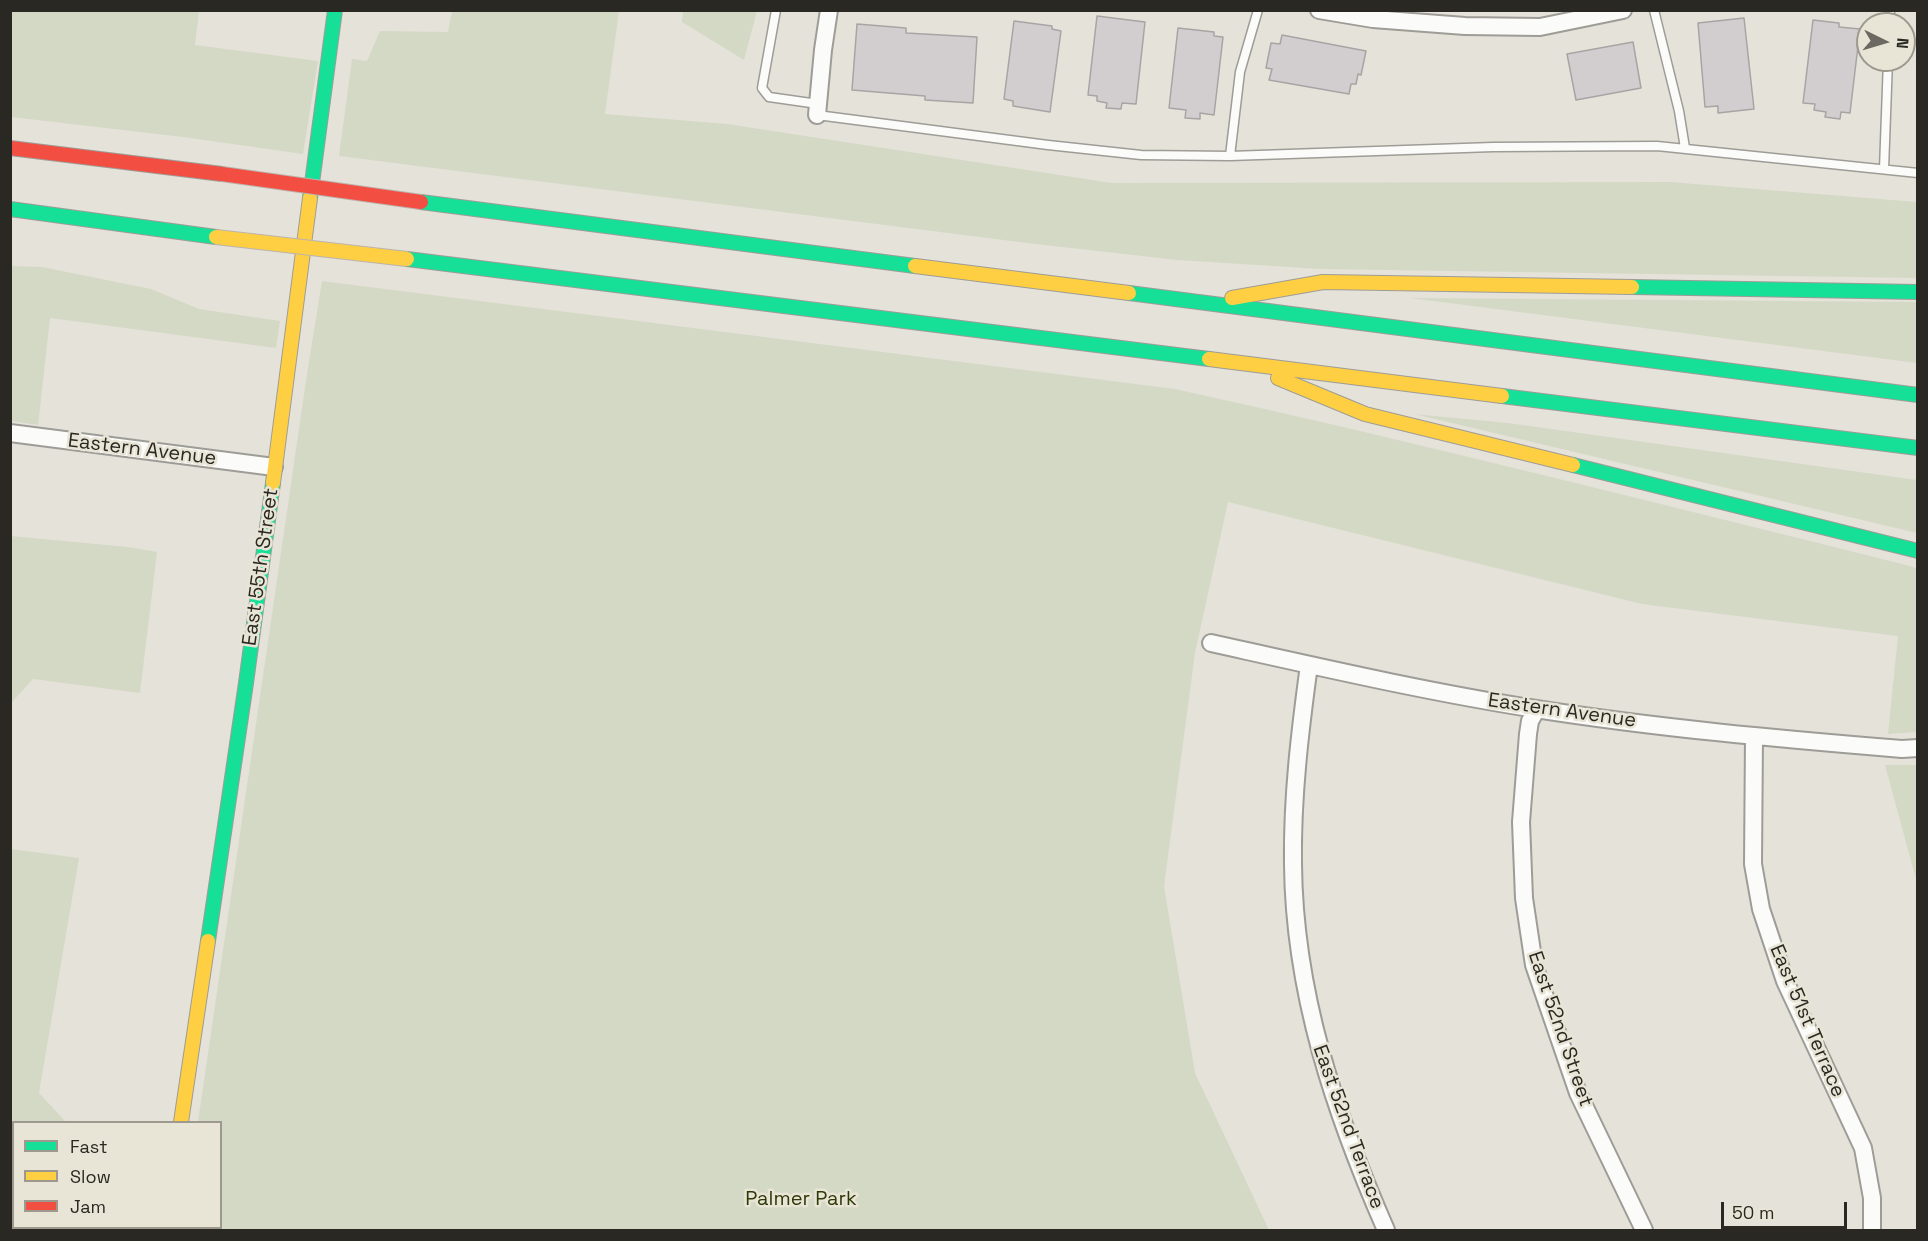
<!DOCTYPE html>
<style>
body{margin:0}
#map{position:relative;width:1928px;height:1241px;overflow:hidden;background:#e5e2da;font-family:"Space Grotesk",sans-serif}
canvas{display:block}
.frame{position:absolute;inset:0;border:12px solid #2a2822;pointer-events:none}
.legend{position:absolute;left:12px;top:1121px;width:210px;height:108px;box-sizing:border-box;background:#e9e5d6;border:2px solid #9d998e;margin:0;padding:8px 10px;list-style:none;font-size:18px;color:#2a2822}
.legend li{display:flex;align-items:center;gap:12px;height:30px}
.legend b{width:30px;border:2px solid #9d998e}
.north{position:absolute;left:1856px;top:12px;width:60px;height:60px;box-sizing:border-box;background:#e9e5d6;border:2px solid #9d998e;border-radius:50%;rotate:95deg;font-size:16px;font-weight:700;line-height:24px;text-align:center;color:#2a2822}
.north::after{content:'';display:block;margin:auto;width:21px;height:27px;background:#6b6962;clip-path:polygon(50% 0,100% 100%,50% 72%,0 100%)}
.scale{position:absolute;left:1721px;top:1202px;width:126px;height:27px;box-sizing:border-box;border:3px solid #2a2822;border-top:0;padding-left:8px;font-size:18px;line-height:21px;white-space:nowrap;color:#2a2822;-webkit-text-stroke:4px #e9e5d6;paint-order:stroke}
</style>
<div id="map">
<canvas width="1928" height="1241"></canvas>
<div class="frame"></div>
<ul class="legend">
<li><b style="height:8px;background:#16e098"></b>Fast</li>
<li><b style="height:8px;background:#ffcf43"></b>Slow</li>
<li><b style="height:8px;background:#f24e42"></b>Jam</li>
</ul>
<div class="north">N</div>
<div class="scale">50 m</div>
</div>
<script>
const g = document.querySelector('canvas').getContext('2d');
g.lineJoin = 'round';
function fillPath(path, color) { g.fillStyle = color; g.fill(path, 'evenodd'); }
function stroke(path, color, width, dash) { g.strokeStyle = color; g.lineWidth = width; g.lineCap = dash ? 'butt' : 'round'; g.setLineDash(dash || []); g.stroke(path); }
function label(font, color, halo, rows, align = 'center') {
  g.font = font + ' "Space Grotesk",sans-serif'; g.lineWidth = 5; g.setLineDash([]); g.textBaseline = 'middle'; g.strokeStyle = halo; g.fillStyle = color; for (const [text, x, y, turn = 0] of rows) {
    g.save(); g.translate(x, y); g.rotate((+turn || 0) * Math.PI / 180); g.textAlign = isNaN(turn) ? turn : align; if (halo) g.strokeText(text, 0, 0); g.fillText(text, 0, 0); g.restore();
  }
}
const green = new Path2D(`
 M 10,11 L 199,11 L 195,45 L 318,61 L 303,154 L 183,137 L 11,117 Z
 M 452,11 L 619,11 L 605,114 L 727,124 L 1112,183 L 1670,182 L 1917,202 L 1917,278 L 1320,269 L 1177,260 L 1027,243 L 339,156 L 352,59 L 367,61 L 380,31 L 448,32 Z
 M 683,11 L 757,11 L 744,60 L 682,22 Z
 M 11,266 L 42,267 L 151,289 L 199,309 L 280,321 L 276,348 L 50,318 L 38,425 L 11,421 Z
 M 322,281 L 1175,389 C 1421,443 1665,505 1910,566 L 1918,569 L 1917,732 L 1888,734 L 1898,636 L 1642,604 L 1228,502 L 1195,653 L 1164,886 L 1195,1073 L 1269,1230 L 182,1230 L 183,1228 L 220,1228 L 220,1122 L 198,1122 L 307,374 Z
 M 1410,298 L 1917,302 L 1917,363 Z
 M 1414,414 L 1508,423 L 1917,480 L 1917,533 Z
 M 11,536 L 128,547 L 157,552 L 140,693 L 33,679 L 11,703 Z
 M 1885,765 L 1917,765 L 1917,883 Z
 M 11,849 L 79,858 L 39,1093 L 66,1122 L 14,1122 L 14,1228 L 40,1228 L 40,1230 L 11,1230 Z`);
const building = new Path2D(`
 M 1097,16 L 1145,22 L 1136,104 L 1122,103 L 1121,109 L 1106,108 L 1107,103 L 1097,101 L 1097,96 L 1088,95 Z
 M 1744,18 L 1754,109 L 1718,113 L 1718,106 L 1705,107 L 1698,23 Z
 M 1813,20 L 1839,23 L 1839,27 L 1860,29 L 1850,113 L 1841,112 L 1840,119 L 1825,117 L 1826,112 L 1814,110 L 1815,104 L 1803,103 Z
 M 1014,21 L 1052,26 L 1052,29 L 1061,31 L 1050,112 L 1013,106 L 1013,101 L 1004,99 Z
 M 857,24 L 906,28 L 906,33 L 977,37 L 973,103 L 925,100 L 925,96 L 852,90 Z
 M 1178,28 L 1214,32 L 1214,36 L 1223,37 L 1214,115 L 1200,113 L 1200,119 L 1185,118 L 1186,110 L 1169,108 Z
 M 1282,35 L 1366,51 L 1361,75 L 1358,74 L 1356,84 L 1351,84 L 1349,94 L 1269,80 L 1272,69 L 1266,68 L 1271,43 L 1280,44 Z
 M 1633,42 L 1641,88 L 1576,100 L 1567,54 Z`);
const lane = new Path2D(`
 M 776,10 L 762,88 L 769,97 L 818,104
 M 1654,10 L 1679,111 L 1685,148
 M 1890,24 L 1890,10
 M 817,115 L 1048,145 L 1141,155 L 1230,156 L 1493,147 L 1657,146 L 1918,173
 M 1230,156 L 1240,72 L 1258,10
 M 1884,169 L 1888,60`);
const street = new Path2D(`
 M 1319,10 L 1373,19 L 1465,26 L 1540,27 L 1623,10
 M 817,115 L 823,50 L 829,10
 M 10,433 L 274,467
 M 1211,643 C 1319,667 1427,692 1536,709 C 1657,728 1780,739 1902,749 L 1918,748
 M 1309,665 C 1300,731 1292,797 1293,864 C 1294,992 1335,1114 1386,1230
 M 1537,709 L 1530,721 L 1528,734 L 1521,822 L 1524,898 L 1534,965 L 1578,1093 L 1644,1230
 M 1754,737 L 1753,864 L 1761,909 L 1785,981 L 1863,1148 L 1872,1198 L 1872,1230`);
const fast = new Path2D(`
 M 310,198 L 335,10
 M 421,202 L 915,266
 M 10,209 L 216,237
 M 407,259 L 1209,359
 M 1632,287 L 1918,292
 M 1129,293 L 1918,395
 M 1502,396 L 1918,448
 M 1573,465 L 1918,551
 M 208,941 L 246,683 L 273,483
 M 165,1230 L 166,1228`);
const slow = new Path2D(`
 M 915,266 L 1129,293
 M 1232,298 L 1323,282 L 1632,287
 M 1209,359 L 1502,396
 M 1278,378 L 1365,414 L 1573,465
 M 273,483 L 310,198
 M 181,1122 L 208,941`);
const jam = new Path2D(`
 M 10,148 L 222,174`);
const slowBridge = new Path2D(`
 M 216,237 L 407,259`);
const jamBridge = new Path2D(`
 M 222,174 L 421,202`);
const streetNames = [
 ["Eastern Avenue",142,450,7],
 ["East 55th Street",261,567,-82],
 ["Eastern Avenue",1562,711,8],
 ["East 51st Terrace",1807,1021,67],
 ["East 52nd Street",1560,1029,71],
 ["East 52nd Terrace",1348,1127,70]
];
const parkNames = [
 ["Palmer Park",801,1200]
];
fillPath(green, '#d4d9c5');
fillPath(building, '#d2ced0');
stroke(building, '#a7a5a4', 1.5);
stroke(lane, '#9e9c96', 11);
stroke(street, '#9e9c96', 20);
stroke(fast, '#9e9c96', 16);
stroke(slow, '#9e9c96', 16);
stroke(jam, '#9e9c96', 16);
stroke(lane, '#fbfbf9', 8);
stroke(street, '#fbfbf9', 16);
stroke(fast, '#16e098', 14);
stroke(slow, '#ffcf43', 14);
stroke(jam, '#f24e42', 14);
stroke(slowBridge, '#bcb3ad', 16, []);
stroke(jamBridge, '#bcb3ad', 16, []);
stroke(slowBridge, '#ffcf43', 14);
stroke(jamBridge, '#f24e42', 14);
label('20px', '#2a2822', '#e9e5d6', streetNames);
label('20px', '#2d3a07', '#e9e5d6', parkNames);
</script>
